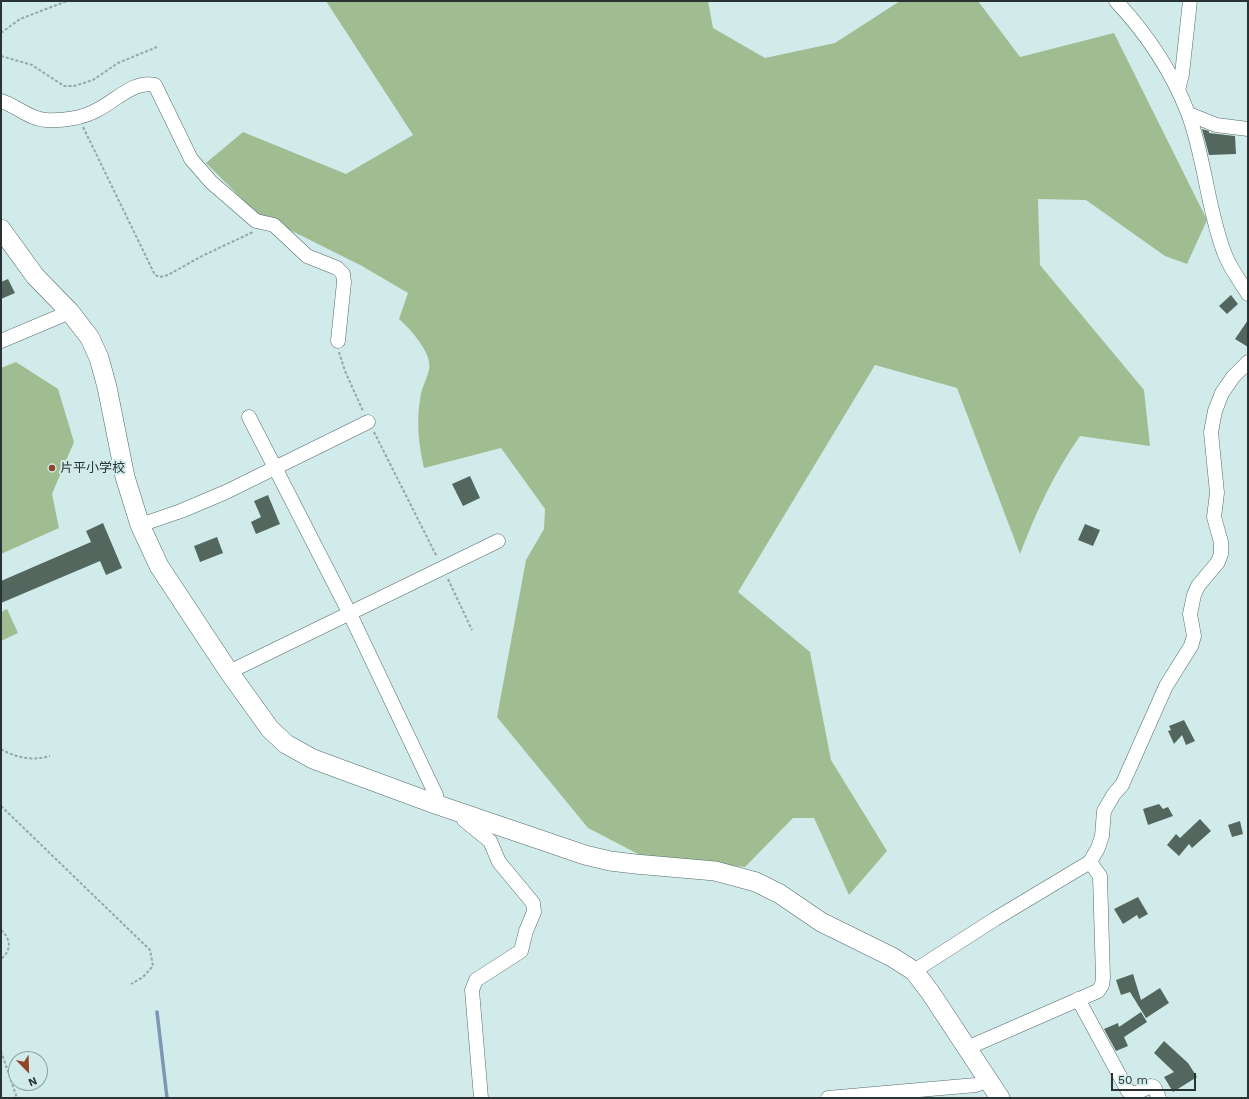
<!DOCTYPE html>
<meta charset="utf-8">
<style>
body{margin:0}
#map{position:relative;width:1249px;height:1099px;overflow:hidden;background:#d0ebea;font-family:"Work Sans",sans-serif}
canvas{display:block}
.frame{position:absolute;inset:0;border:2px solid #293333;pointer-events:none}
.north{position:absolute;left:8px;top:1051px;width:40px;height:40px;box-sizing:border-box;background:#d0ebea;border:1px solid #8da1a1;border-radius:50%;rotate:157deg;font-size:11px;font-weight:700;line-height:16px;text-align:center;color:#293333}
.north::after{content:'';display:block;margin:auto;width:14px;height:18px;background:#8f4726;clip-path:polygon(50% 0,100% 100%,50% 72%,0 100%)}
.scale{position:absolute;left:1111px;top:1073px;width:85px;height:18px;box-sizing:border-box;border:2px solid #293333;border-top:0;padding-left:5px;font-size:12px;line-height:14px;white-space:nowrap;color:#293333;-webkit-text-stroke:3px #d0ebea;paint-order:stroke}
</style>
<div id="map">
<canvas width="1249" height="1099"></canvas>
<div class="frame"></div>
<div class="north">N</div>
<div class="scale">50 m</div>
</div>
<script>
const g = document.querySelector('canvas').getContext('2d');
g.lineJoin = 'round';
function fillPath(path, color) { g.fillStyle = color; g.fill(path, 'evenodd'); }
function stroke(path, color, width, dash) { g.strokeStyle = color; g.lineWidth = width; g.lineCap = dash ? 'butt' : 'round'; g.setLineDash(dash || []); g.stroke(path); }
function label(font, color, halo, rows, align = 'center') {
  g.font = font + ' "Work Sans","Noto Sans JP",sans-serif'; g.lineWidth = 4; g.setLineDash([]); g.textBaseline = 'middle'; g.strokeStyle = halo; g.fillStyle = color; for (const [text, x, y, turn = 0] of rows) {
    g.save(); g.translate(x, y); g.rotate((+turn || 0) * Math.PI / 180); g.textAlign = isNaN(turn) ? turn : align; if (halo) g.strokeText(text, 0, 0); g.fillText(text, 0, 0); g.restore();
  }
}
const green = new Path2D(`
 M 326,1 L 708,1 L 713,28 L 765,58 L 835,43 L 900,1 L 978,1 L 1020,57 L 1114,33 L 1207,220 L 1187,264 L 1165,256 L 1086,200 L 1038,199 L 1040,265 L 1144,390 L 1150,446 L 1080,436 C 1054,473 1036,512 1020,554 L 957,388 L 875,365 L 738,592 L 810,652 L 831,760 L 887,851 L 849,895 L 814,818 L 793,818 L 745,867 L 644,857 L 588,828 L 497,717 L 526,560 L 544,529 L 545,509 L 501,448 L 424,468 C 419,446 416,423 420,400 C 421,389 426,381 429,370 C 433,353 410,329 399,319 L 408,293 L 362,266 L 256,213 L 206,163 L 243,132 L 346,174 L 413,135 Z
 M 16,362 L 58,389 L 74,442 L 52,494 L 59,528 L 1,554 L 1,368 Z
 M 7,609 L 18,633 L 1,641 L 1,612 Z`);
const stream = new Path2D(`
 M 157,1012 L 167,1098`);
const building = new Path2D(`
 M 1202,129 L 1209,131 L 1209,133 L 1235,136 L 1236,154 L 1209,155 Z
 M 8,279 L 15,293 L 1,299 L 1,282 Z
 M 1231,295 L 1238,304 L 1227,314 L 1219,306 Z
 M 1248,320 L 1248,347 L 1235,339 Z
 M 470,476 L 480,498 L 463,506 L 452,484 Z
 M 268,495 L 280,524 L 256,534 L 251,522 L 261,517 L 254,501 Z
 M 103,523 L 122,568 L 106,575 L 100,561 L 1,603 L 1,581 L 91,542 L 86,531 Z
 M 1085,524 L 1100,530 L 1093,546 L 1078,540 Z
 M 217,537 L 223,553 L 200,562 L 194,546 Z
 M 1184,720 L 1195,741 L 1186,745 L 1182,735 L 1174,744 L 1168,731 L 1171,730 L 1169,726 Z
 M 1159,804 L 1163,809 L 1168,807 L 1173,816 L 1148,825 L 1143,809 Z
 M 1200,819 L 1211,831 L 1192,848 L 1189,844 L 1179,856 L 1167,845 L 1176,834 L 1180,838 Z
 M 1240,821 L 1243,834 L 1232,837 L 1228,825 Z
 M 1138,897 L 1148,914 L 1139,919 L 1137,915 L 1123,924 L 1114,909 Z
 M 1133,974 L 1141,1000 L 1160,988 L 1169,1003 L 1146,1018 L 1130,992 L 1121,995 L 1116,980 Z
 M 1141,1012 L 1147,1022 L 1124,1037 L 1128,1046 L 1116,1051 L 1104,1029 L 1118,1023 L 1119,1027 Z
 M 1164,1041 L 1188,1063 L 1197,1077 L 1173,1092 L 1164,1077 L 1174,1072 L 1154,1053 Z`);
const path = new Path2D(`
 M 1,33 L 20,19 L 67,1
 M 1,56 L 32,65 L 64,86 L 74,86 L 93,80 L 118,63 L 157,47
 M 83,127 L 155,275 L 160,277 L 168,275 L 202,256 L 253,232
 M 339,352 L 345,371 L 363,411
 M 374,432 L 437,557
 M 448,579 L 472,630
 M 1,749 C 16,758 33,761 50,756
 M 1,806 L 150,950 L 153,966 L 143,977 L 131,984
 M 1,930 C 11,939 12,950 1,959
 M 1,1051 L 17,1098`);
const street = new Path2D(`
 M 1116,1 C 1146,33 1172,72 1188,113 C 1205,158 1207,207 1224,252 C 1229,267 1240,281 1248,294
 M 1178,90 L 1182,74 L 1190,1
 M 1,101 C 17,106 29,119 46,120 C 63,121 83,118 97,110 C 116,101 133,80 155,85 L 191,159 L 211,182 L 256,221 L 274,225 L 307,256 L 337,268 L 343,274 L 344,282 L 338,341
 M 1189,114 L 1216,125 L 1248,129
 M 1,341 L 70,312
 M 249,417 L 350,614 L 436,795 L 438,805
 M 140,525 L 181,511 L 226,492 L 368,422
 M 229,672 L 498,541
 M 462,812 L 464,820 L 490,841 L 499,862 L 533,903 L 534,912 L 526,931 L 521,951 L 476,980 L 472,990 L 481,1098
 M 914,971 L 995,919 L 1090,862 L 1098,848 L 1102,836 L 1104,811 L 1114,794 L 1122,785 L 1166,686 L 1191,646 L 1194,636 L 1190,614 L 1194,595 L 1198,586 L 1218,562 L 1221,554 L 1221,542 L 1214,517 L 1217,493 L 1211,432 L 1215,411 L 1222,393 L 1233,377 L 1248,362
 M 1078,999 L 1128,1091 L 1134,1094 L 1151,1086 L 1154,1087 L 1159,1098
 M 967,1048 L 1098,991 L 1102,985 L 1103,978 L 1100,876 L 1090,862
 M 828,1098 L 976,1085 L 989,1080`);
const secondary = new Path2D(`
 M 1,229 L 35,276 L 70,312 L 90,338 L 99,358 L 107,387 L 125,477 L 140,525 L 159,566 L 229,672 L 270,729 L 286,744 L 313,759 L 438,805 L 585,855 L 610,861 L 635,864 L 715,871 L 756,882 L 780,894 L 821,922 L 892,957 L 914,971 L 930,992 L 1000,1098`);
const markers = [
 [52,468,4,"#8f4726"]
];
const poiNames = [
 ["片平小学校",60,468]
];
fillPath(green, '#a0bd92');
stroke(stream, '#7d96b6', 3.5);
fillPath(building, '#53675e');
stroke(street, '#536b6a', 15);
stroke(secondary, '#536b6a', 20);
stroke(path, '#93a8a7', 2, [3, 2]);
stroke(street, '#fff', 14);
stroke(secondary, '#fff', 19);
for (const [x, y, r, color] of markers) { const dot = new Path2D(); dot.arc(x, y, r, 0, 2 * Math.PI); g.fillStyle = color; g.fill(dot); stroke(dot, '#d0ebea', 1.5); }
label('13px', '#293333', '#d0ebea', poiNames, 'left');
</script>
